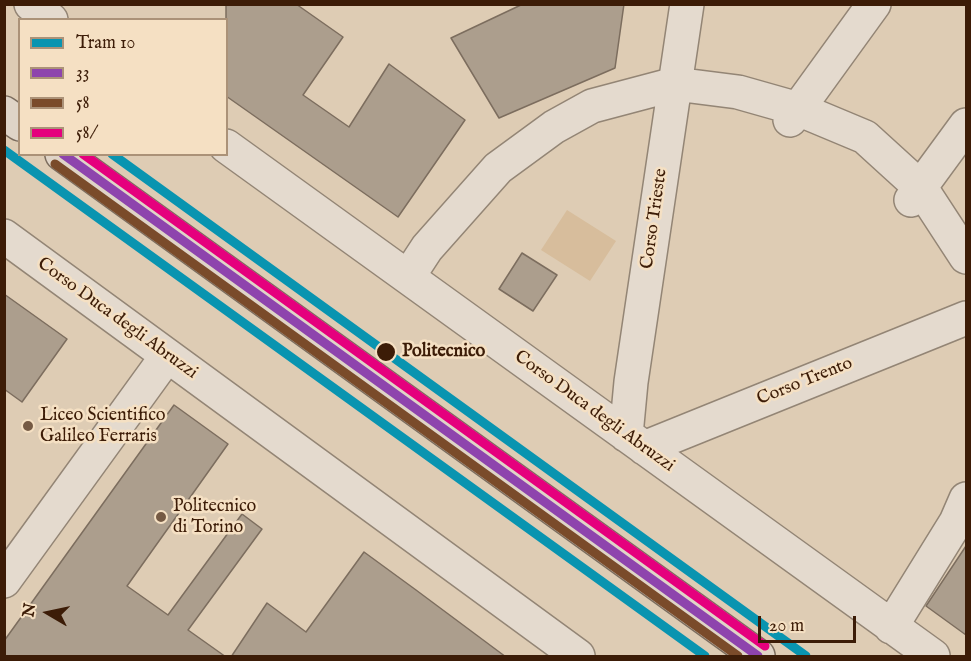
<!DOCTYPE html>
<style>
body{margin:0}
#map{position:relative;width:971px;height:661px;overflow:hidden;background:#deccb4;font-family:"IM FELL English",serif}
canvas{display:block}
.frame{position:absolute;inset:0;border:6px solid #3c1c07;pointer-events:none}
.legend{position:absolute;left:18px;top:18px;width:210px;height:138px;box-sizing:border-box;background:#f5e0c3;border:2px solid #ab9278;margin:0;padding:8px 10px;list-style:none;font-size:18px;color:#3c1c07}
.legend li{display:flex;align-items:center;gap:12px;height:30px}
.legend b{width:30px;border:2px solid #ab9278}
.north{position:absolute;left:18px;top:583px;width:60px;height:60px;-webkit-text-stroke:4px #f5e0c3;paint-order:stroke;rotate:279deg;font-size:16px;font-weight:700;line-height:24px;text-align:center;color:#3c1c07}
.north::after{content:'';display:block;margin:auto;width:21px;height:27px;background:#3c1c07;clip-path:polygon(50% 0,100% 100%,50% 72%,0 100%)}
.scale{position:absolute;left:758px;top:616px;width:98px;height:27px;box-sizing:border-box;border:3px solid #3c1c07;border-top:0;padding-left:8px;font-size:18px;line-height:21px;white-space:nowrap;color:#3c1c07;-webkit-text-stroke:4px #f5e0c3;paint-order:stroke}
</style>
<div id="map">
<canvas width="971" height="661"></canvas>
<div class="frame"></div>
<ul class="legend">
<li><b style="height:8px;background:#0994b0"></b>Tram 10</li>
<li><b style="height:8px;background:#8e44ad"></b>33</li>
<li><b style="height:8px;background:#7a4b2a"></b>58</li>
<li><b style="height:8px;background:#e5007d"></b>58/</li>
</ul>
<div class="north">N</div>
<div class="scale">20 m</div>
</div>
<script>
const g = document.querySelector('canvas').getContext('2d');
g.lineJoin = 'round';
function fillPath(path, color) { g.fillStyle = color; g.fill(path, 'evenodd'); }
function stroke(path, color, width, dash) { g.strokeStyle = color; g.lineWidth = width; g.lineCap = dash ? 'butt' : 'round'; g.setLineDash(dash || []); g.stroke(path); }
function label(font, color, halo, rows, align = 'center') {
  g.font = font + ' "IM FELL English",serif'; g.lineWidth = 5; g.setLineDash([]); g.textBaseline = 'middle'; g.strokeStyle = halo; g.fillStyle = color; for (const [text, x, y, turn = 0] of rows) {
    g.save(); g.translate(x, y); g.rotate((+turn || 0) * Math.PI / 180); g.textAlign = isNaN(turn) ? turn : align; if (halo) g.strokeText(text, 0, 0); g.fillText(text, 0, 0); g.restore();
  }
}
const green = new Path2D(`
 M 567,210 L 616,241 L 590,281 L 541,250 Z`);
const building = new Path2D(`
 M 226,4 L 296,4 L 343,37 L 303,95 L 349,127 L 389,64 L 465,120 L 398,217 L 226,96 Z
 M 523,4 L 624,4 L 615,68 L 499,118 L 451,38 Z
 M 522,253 L 557,275 L 533,311 L 499,289 Z
 M 4,294 L 67,339 L 22,402 L 4,389 Z
 M 174,405 L 228,444 L 127,586 L 168,615 L 242,514 L 262,529 L 188,630 L 226,657 L 4,657 L 4,641 Z
 M 966,546 L 966,635 L 926,606 Z
 M 364,552 L 416,590 L 506,657 L 231,657 L 267,603 L 306,632 Z`);
const minor = new Path2D(`
 M 31,4 L 51,20
 M 790,120 L 874,4
 M 226,146 L 933,656
 M 911,200 L 966,125
 M 4,236 L 578,656
 M 408,277 L 427,248 L 498,168 L 554,127 L 592,106 L 675,84 L 738,92 L 798,109 L 865,137 L 921,188 L 966,257
 M 626,435 L 631,382 L 687,4
 M 644,448 L 966,318
 M 4,581 L 167,356
 M 891,627 L 956,522 L 966,499`);
const major = new Path2D(`
 M 4,113 L 20,124
 M 62,154 L 758,656`);
const bus1 = new Path2D(`
 M 63,154 L 758,656`);
const bus2 = new Path2D(`
 M 55,164 L 738,656`);
const bus3 = new Path2D(`
 M 83,154 L 765,646`);
const tram1 = new Path2D(`
 M 4,150 L 705,656
 M 112,154 L 806,656`);
const markers = [
 [386,352,10,"#3c1c07"],
 [28,426,6,"#755a44"],
 [161,517,6,"#755a44"]
];
const streetNames = [
 ["Corso Trieste",655,219,-82],
 ["Corso Duca degli Abruzzi",117,319,36],
 ["Corso Trento",805,382,-22],
 ["Corso Duca degli Abruzzi",594,412,36]
];
const stopNames = [
 ["Politecnico",402,352]
];
const poiNames = [
 ["Liceo Scientifico",40,416],
 ["Galileo Ferraris",40,437],
 ["Politecnico",173,507],
 ["di Torino",173,528]
];
fillPath(green, '#d7bd9c');
fillPath(building, '#ac9e8d');
stroke(building, '#7c6d5e', 1.5);
stroke(minor, '#938575', 36);
stroke(major, '#7c6d5e', 36);
stroke(minor, '#e4dace', 33);
stroke(major, '#dfd4c7', 33);
stroke(bus1, '#8e44ad', 9);
stroke(bus2, '#7a4b2a', 9);
stroke(bus3, '#e5007d', 9);
stroke(tram1, '#0994b0', 9);
for (const [x, y, r, color] of markers) { const dot = new Path2D(); dot.arc(x, y, r, 0, 2 * Math.PI); g.fillStyle = color; g.fill(dot); stroke(dot, '#f5e0c3', 2); }
label('18px', '#3c1c07', '#f5e0c3', streetNames);
label('bold 18px', '#3c1c07', '#f5e0c3', stopNames, 'left');
label('18px', '#3c1c07', '#f5e0c3', poiNames, 'left');
</script>
